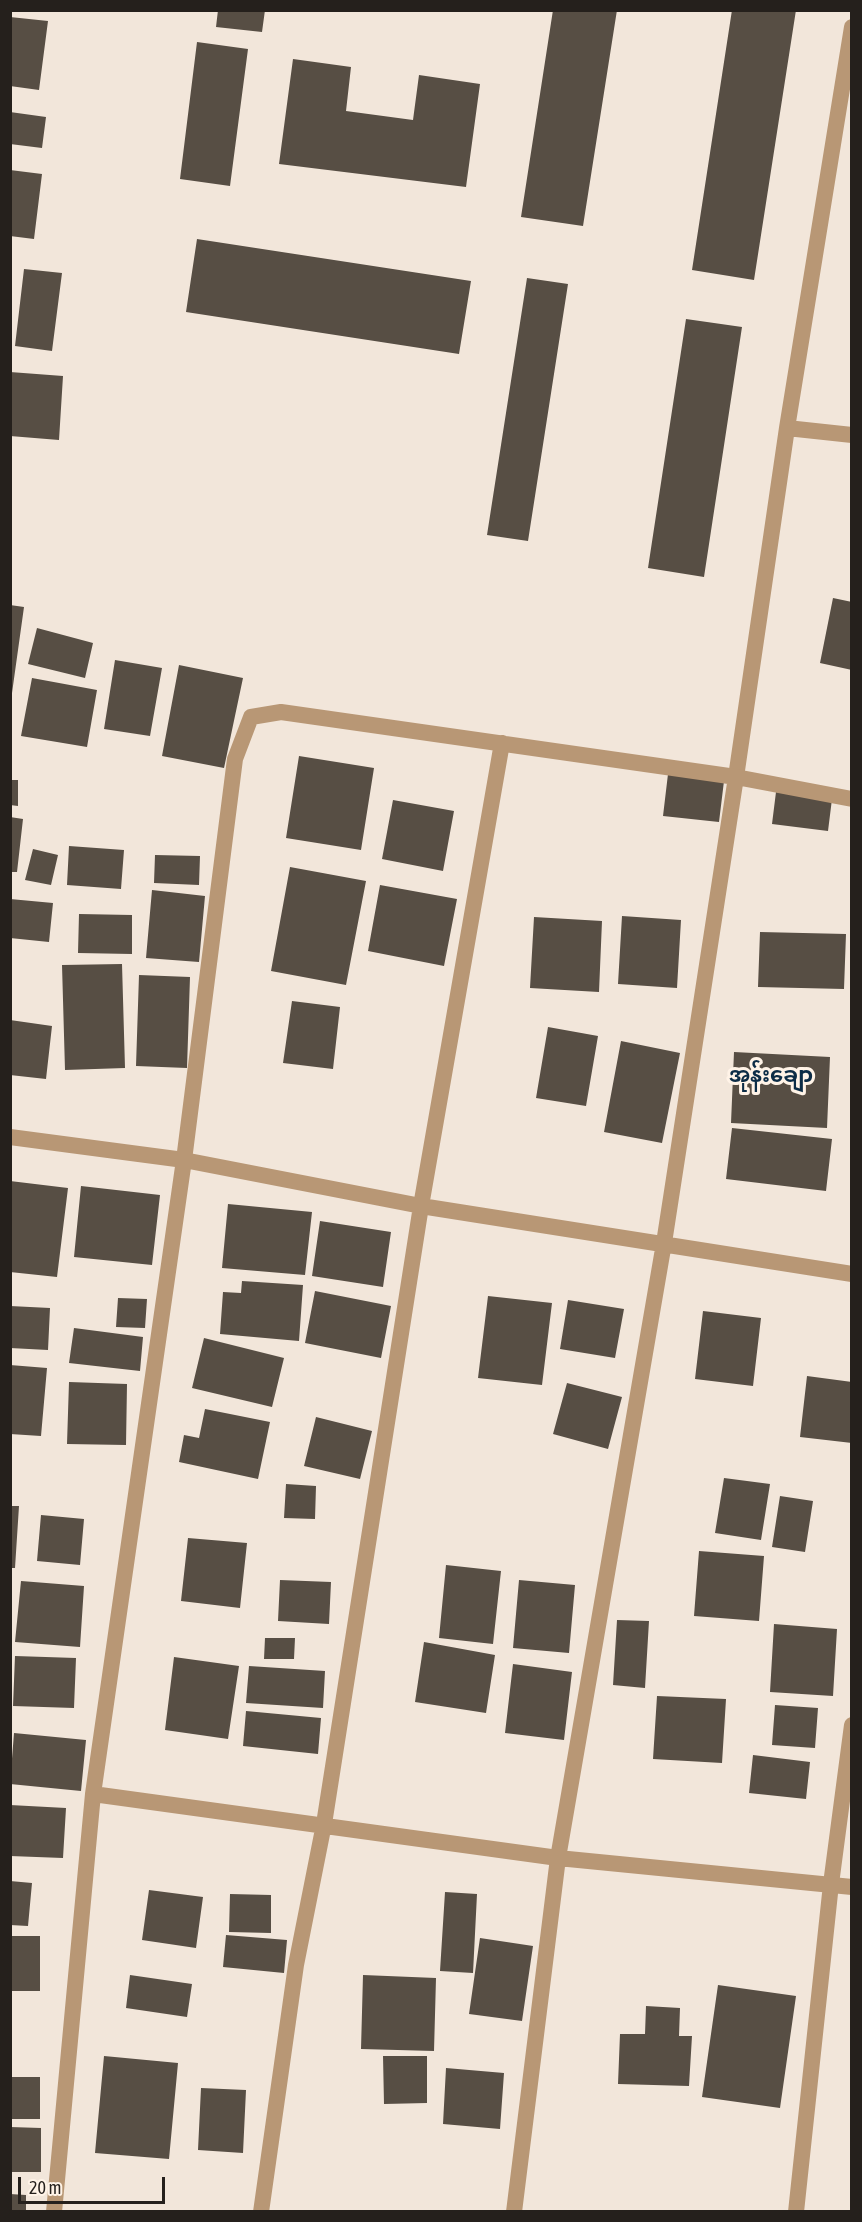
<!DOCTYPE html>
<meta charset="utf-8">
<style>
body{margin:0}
#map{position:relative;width:862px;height:2222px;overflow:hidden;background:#f2e6da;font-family:"Asap Condensed",sans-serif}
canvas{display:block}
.frame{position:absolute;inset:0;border:12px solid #25201c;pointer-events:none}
.scale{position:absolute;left:18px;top:2177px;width:147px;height:27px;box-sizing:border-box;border:3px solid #25201c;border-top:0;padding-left:8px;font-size:18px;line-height:21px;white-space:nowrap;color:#25201c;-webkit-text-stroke:4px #fff3e7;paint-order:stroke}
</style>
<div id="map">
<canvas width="862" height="2222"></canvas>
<div class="frame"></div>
<div class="scale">20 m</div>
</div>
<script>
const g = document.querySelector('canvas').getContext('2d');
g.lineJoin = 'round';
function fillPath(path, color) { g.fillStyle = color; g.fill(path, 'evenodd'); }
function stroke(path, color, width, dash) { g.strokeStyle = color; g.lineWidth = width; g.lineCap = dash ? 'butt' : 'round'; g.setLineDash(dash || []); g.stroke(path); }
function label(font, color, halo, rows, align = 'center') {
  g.font = font + ' "Asap Condensed","Noto Sans Myanmar",sans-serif'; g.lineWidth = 6; g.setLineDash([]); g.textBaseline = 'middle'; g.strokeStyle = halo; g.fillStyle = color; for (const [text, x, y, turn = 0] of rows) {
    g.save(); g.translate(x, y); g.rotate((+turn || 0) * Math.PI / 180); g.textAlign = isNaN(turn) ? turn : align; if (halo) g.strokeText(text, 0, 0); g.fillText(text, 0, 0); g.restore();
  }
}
const building = new Path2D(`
 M 218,10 L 265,10 L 262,32 L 216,27 Z
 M 553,10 L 617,10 L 583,226 L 521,217 Z
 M 732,10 L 796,10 L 754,280 L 692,270 Z
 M 10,17 L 48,21 L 39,90 L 10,86 Z
 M 197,42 L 248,49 L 230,186 L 180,179 Z
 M 293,59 L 351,67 L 346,111 L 413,120 L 419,75 L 480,84 L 466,187 L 279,164 Z
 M 10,112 L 46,117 L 42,148 L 10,144 Z
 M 10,170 L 42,174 L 34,239 L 10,236 Z
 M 197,239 L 471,281 L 459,354 L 186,312 Z
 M 24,269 L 62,273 L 52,351 L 15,346 Z
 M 527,278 L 568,284 L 528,541 L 487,535 Z
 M 686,319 L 742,327 L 704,577 L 648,568 Z
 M 10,372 L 63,376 L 59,440 L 10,436 Z
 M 833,598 L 852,602 L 852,670 L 820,663 Z
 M 10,605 L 24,607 L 12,693 L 10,693 Z
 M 37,628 L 93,643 L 85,678 L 28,664 Z
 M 115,660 L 162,668 L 150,736 L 104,729 Z
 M 179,665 L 243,678 L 224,768 L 162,756 Z
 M 32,678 L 97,690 L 87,747 L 21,736 Z
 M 299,756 L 374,768 L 361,850 L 286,838 Z
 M 668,774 L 724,781 L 719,822 L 663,816 Z
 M 10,780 L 18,780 L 18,806 L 10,805 Z
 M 776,792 L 832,799 L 828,831 L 772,824 Z
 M 393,800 L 454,811 L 443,871 L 382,859 Z
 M 10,817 L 23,819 L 17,872 L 10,872 Z
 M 69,846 L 124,850 L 121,889 L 67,885 Z
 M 33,849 L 58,855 L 51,885 L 25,880 Z
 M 155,855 L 200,856 L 199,885 L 154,883 Z
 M 290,867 L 366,881 L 346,985 L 271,971 Z
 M 380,885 L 457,899 L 444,966 L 368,951 Z
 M 152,890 L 205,896 L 199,962 L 146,958 Z
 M 10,899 L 53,903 L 49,942 L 10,938 Z
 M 79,914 L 132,915 L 132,954 L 78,953 Z
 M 622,916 L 681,920 L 677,988 L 618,984 Z
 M 534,917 L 602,921 L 599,992 L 530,988 Z
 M 760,932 L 846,934 L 844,989 L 758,987 Z
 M 122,964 L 125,1068 L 65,1070 L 62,965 Z
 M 139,975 L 190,977 L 187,1068 L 136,1066 Z
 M 292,1001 L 340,1007 L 333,1069 L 283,1063 Z
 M 10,1020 L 52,1026 L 46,1079 L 10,1075 Z
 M 548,1027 L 598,1036 L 586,1106 L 536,1098 Z
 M 621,1041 L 680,1053 L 662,1143 L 604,1132 Z
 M 734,1052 L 830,1057 L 827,1128 L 731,1123 Z
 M 732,1128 L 832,1139 L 826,1191 L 726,1179 Z
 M 10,1181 L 68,1188 L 57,1277 L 10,1272 Z
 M 81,1186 L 160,1195 L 152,1265 L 74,1257 Z
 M 228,1204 L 312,1212 L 305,1275 L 222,1268 Z
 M 320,1221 L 391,1232 L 383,1287 L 312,1276 Z
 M 242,1281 L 303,1285 L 299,1341 L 220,1334 L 223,1292 L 241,1293 Z
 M 315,1291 L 391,1306 L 381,1358 L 305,1343 Z
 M 488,1296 L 552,1303 L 542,1385 L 478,1378 Z
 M 118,1298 L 147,1299 L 145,1328 L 116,1327 Z
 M 568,1300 L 624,1309 L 615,1358 L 560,1349 Z
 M 10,1306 L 50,1308 L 48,1350 L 10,1348 Z
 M 703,1311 L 761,1318 L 753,1386 L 695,1379 Z
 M 74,1328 L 143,1337 L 140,1371 L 69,1363 Z
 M 204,1338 L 284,1358 L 272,1407 L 192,1388 Z
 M 10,1365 L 47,1368 L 41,1436 L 10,1434 Z
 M 807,1376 L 852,1382 L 852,1443 L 800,1437 Z
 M 69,1382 L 127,1384 L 126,1445 L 67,1444 Z
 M 567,1383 L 622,1397 L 608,1449 L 553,1434 Z
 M 205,1409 L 270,1422 L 258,1479 L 179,1462 L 184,1435 L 199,1438 Z
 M 316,1417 L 372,1431 L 360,1479 L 304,1466 Z
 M 724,1478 L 770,1484 L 761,1540 L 715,1533 Z
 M 286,1484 L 316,1486 L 315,1519 L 284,1518 Z
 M 780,1496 L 813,1501 L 805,1552 L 772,1547 Z
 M 10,1506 L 19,1506 L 15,1568 L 10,1568 Z
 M 41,1515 L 84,1519 L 80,1565 L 37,1561 Z
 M 188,1538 L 247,1543 L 240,1608 L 181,1601 Z
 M 699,1551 L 764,1556 L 759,1621 L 694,1616 Z
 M 446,1565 L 501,1571 L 493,1644 L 439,1638 Z
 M 280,1580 L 331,1582 L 329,1624 L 278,1621 Z
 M 519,1580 L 575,1585 L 569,1653 L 513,1648 Z
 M 21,1581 L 84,1586 L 80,1647 L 15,1642 Z
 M 617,1620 L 649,1621 L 645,1688 L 613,1685 Z
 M 774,1624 L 837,1629 L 833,1696 L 770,1692 Z
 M 265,1638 L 295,1638 L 294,1659 L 264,1659 Z
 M 424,1642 L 495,1655 L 486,1713 L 415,1702 Z
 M 15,1656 L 76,1658 L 74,1708 L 13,1706 Z
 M 174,1657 L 239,1666 L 228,1739 L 165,1730 Z
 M 513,1664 L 572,1672 L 564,1740 L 505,1733 Z
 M 249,1666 L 325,1671 L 323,1708 L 246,1703 Z
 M 657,1696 L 726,1699 L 722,1763 L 653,1759 Z
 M 775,1705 L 818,1708 L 815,1748 L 772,1745 Z
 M 246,1711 L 321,1718 L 318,1754 L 243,1746 Z
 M 14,1733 L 86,1740 L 81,1791 L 10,1784 Z
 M 753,1755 L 810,1762 L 806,1799 L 749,1793 Z
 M 10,1805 L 66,1808 L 63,1858 L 10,1856 Z
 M 10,1881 L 32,1883 L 28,1926 L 10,1925 Z
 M 149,1890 L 203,1897 L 196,1948 L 142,1940 Z
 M 445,1892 L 477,1894 L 473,1973 L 440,1971 Z
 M 230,1894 L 271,1895 L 271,1933 L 229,1932 Z
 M 226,1935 L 287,1940 L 284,1973 L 223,1967 Z
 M 10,1936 L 40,1936 L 40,1991 L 10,1991 Z
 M 480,1938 L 533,1946 L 522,2021 L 469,2014 Z
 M 130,1975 L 192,1984 L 187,2017 L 126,2008 Z
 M 363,1975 L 436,1978 L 434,2051 L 361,2049 Z
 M 718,1985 L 796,1996 L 780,2108 L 702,2097 Z
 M 646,2006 L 680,2008 L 679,2036 L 692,2036 L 689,2086 L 618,2084 L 620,2034 L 645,2034 Z
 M 104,2056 L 178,2063 L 169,2159 L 95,2153 Z
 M 383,2056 L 427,2056 L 427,2103 L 384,2104 Z
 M 446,2068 L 504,2073 L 500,2129 L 443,2124 Z
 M 10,2077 L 40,2077 L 40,2119 L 10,2119 Z
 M 201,2088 L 246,2090 L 243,2153 L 198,2150 Z
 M 10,2127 L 41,2128 L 41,2172 L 10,2172 Z
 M 10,2194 L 26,2195 L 26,2212 L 10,2212 Z`);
const service = new Path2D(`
 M 787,428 L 852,435
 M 736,777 L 787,428 L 852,27`);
const minor = new Path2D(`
 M 10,1137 L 184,1160 L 421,1206 L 852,1274
 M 93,1794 L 558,1858 L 852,1887
 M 54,2212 L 93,1794 L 184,1160 L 235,759 L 251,717 L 281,712 L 736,777 L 852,799
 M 261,2212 L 296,1965 L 324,1824 L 421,1206 L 502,743
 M 514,2212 L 558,1858 L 664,1243 L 736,777
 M 796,2212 L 831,1884 L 852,1725`);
const quarterNames = [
 ["အုန်းချော",771,1075]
];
fillPath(building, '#574e44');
stroke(service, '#b89775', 16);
stroke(minor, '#b89775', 16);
label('bold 21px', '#0c2c46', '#fff3e7', quarterNames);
</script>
